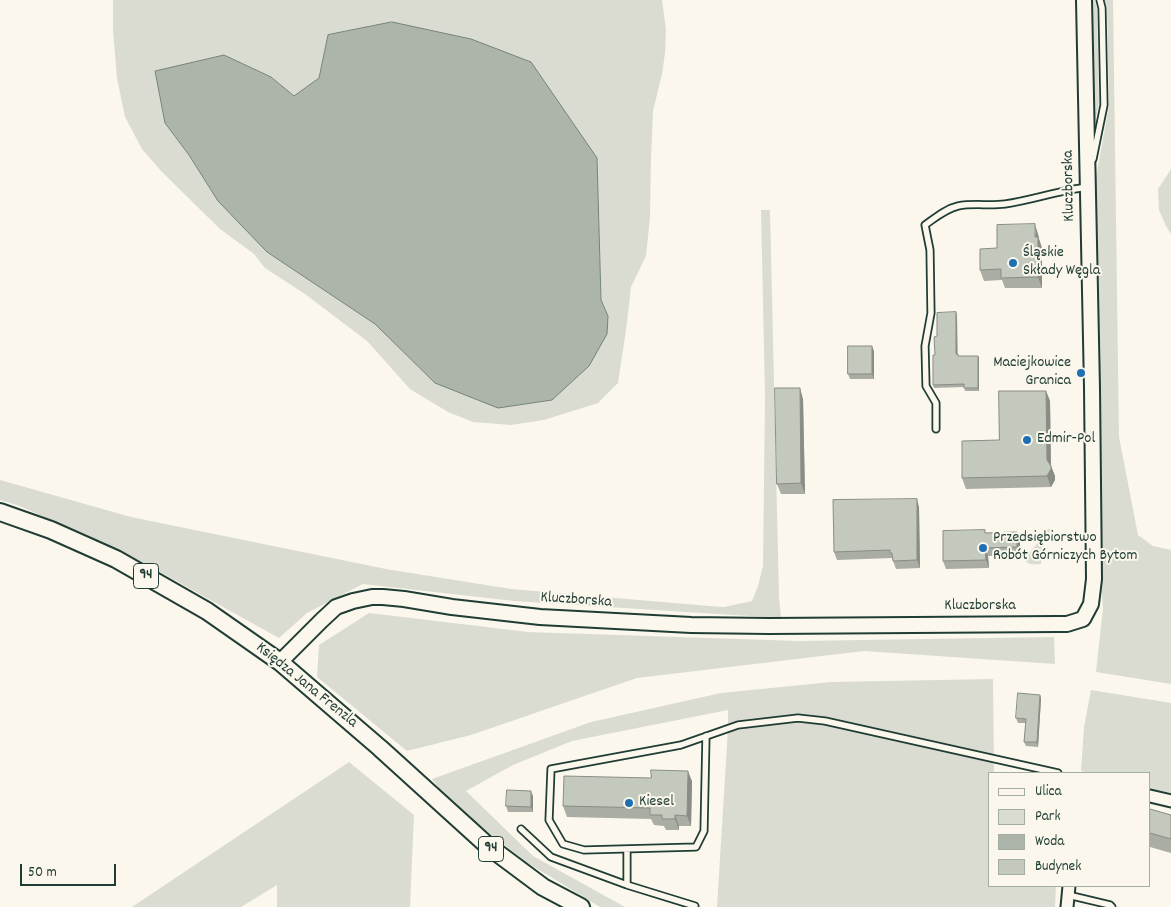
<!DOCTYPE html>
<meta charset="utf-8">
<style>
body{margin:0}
#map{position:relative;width:1171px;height:907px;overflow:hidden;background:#fbf7ec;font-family:Dekko,sans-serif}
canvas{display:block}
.legend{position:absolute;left:988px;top:772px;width:162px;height:115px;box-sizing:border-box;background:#fbf7ec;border:1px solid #a3ada2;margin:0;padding:6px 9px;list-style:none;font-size:15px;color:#1f3d34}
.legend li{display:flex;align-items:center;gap:10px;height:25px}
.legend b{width:25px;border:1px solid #a3ada2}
.scale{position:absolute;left:20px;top:864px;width:96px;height:22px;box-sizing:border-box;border:2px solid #1f3d34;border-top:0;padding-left:6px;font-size:15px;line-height:18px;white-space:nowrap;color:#1f3d34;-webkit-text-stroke:4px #fbf7ec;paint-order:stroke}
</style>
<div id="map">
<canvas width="1171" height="907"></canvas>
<ul class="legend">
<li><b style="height:6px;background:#fbf7ec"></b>Ulica</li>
<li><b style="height:14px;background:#dbdcd1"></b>Park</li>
<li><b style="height:14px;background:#adb4aa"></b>Woda</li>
<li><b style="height:14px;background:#c4c9be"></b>Budynek</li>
</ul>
<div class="scale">50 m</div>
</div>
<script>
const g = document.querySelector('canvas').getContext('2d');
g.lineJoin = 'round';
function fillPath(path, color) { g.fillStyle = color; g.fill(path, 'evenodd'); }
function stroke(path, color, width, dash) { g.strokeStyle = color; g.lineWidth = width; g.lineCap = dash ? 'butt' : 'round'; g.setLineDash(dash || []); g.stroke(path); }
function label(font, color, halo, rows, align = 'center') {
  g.font = font + ' Dekko,sans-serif'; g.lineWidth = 4; g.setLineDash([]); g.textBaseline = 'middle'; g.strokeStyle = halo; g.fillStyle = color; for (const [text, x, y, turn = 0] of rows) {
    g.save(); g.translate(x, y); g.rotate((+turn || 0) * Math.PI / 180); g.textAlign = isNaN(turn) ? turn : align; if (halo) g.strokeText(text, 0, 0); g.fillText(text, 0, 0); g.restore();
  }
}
const green = new Path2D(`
 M 113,0 L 662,0 L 666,30 L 665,53 L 662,74 L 653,111 L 651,159 L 650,217 L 646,256 L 631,287 L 626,330 L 618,383 L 598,403 L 544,420 L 511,425 L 473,422 L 448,412 L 410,389 L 367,341 L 305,294 L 265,268 L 254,254 L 220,229 L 162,172 L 142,149 L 125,117 L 117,78 L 113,30 ZM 328,35 L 597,158 L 601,300 L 608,316 L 435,383 L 375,324 L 267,252 L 189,155 L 165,123 L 155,71 L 224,55 L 271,77 L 294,96 L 319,78 Z
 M 1092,0 L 1095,0 L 1097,8 L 1099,104 L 1095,121 L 1094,120 Z
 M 1105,0 L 1113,0 L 1119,437 L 1138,535 L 1153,546 L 1171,550 L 1171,684 L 1096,672 L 1103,608 L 1100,577 L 1099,380 L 1095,183 L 1109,105 L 1107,8 Z
 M 1171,169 L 1171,234 L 1166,226 L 1159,210 L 1158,189 Z
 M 761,210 L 770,210 L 779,597 L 781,618 L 514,601 L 363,584 L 307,613 L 279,638 L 151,567 L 20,506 L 0,500 L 0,480 L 131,517 L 386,569 L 511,589 L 709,606 L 724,607 L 752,601 L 758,586 L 763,566 L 765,396 Z
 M 1048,529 L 1052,529 L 1052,538 L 1042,539 L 1041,564 C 1035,564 1027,566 1025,559 Z
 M 369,613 L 528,632 L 799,641 L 1054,637 L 1055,664 L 864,651 L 637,678 L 471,735 L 407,751 L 317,677 L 319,645 Z
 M 993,679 L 994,766 L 994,773 L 990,773 L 990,834 L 988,867 L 990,868 L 990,886 L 1056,886 L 1055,907 L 717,907 L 728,728 L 728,710 L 572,741 L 513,765 L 466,791 L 533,856 L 625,907 L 600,907 L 526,862 L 450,802 L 432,779 L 591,722 L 721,693 L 831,682 Z
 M 1091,690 L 1171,703 L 1171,795 L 1150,789 L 1150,773 L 1090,773 L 1081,771 L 1084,727 Z
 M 349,762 L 414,815 L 410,907 L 277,907 L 277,885 L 241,907 L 132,907 Z`);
const water = new Path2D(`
 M 392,22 L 471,39 L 531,62 L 597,158 L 601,300 L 608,316 L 607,334 L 589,366 L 552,400 L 498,408 L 435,383 L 375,324 L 267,252 L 218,201 L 189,155 L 165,123 L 155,71 L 224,55 L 271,77 L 294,96 L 319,78 L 328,35 Z`);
const service = new Path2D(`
 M 1093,159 L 1104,105 L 1102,8 L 1100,0
 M 936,429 L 936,403 L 926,386 L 925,346 L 931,313 L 930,250 L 925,225 C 935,218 945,209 958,206 C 973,203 989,206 1005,204 C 1033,200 1060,190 1088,187
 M 706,736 L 704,831 L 696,847 L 584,850 L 563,844 L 549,820 L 551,769 L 681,745 L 738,725 L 798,718 L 825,721 L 1058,773
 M 521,829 L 551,857 L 627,885 L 695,906
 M 627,885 L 627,849
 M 1068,895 L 1110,905 L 1112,907`);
const minor = new Path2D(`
 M 1150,796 L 1171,801
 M 1067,907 L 1069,886`);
const tertiary = new Path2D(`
 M 280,662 L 322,620 L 336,607 L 353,601 L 372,597 L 383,597 L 404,599 L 452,607 L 540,617 L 691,625 L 769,626 L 1057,624 L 1067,624 L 1083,619 L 1091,604 L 1094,579 L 1092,388 L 1084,0`);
const primary = new Path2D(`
 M 0,512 L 51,530 L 116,559 L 207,611 L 280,662 L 380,748 L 488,846 L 543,887 L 581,907`);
const wall = new Path2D(`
 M 1038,234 L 1039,239 L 1042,248 L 1042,288 L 1005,288 L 1002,280 L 984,281 L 980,270 L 997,248 Z
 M 957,315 L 958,356 L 978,356 L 979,358 L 979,391 L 965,391 L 964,387 L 934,388 L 933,385 L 937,336 Z
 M 874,351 L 874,379 L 850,379 L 848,374 Z
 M 1046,391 L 1050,401 L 1051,466 L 1055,476 L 1055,480 L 1051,487 L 966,489 L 962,478 Z
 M 803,399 L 805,494 L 781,494 L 777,484 Z
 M 919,507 L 920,568 L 896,569 L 892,558 L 837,560 L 834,552 Z
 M 986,533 L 1020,540 L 1020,555 L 988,556 L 989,568 L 946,569 L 943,561 Z
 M 1040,695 L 1041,699 L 1038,747 L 1026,746 L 1024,742 L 1026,723 L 1018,723 L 1016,718 Z
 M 692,781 L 691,826 L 679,826 L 679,830 L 666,830 L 664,826 L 654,825 L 651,819 L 567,817 L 563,806 Z
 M 533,796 L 533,812 L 508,812 L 506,806 Z
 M 1150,809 L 1171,815 L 1171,853 L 1150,847 Z`);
const shadedWall = new Path2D(`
 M 1035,224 L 1038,234 L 1039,239 L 1042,248 L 1042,288 L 1038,277 Z
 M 956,312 L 957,315 L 957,357 L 956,354 Z
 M 872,346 L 874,351 L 874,379 L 872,374 Z
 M 978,356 L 979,358 L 979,391 L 978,388 Z
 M 800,388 L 803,399 L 805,494 L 801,483 Z
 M 1046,391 L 1050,401 L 1051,469 L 1051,466 L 1055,476 L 1055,480 L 1051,487 L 1047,476 Z
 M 917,499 L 919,507 L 920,568 L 917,560 Z
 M 1017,532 L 1020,540 L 1020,555 L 1017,547 Z
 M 985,548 L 988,556 L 989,568 L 986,560 Z
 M 1040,695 L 1041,699 L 1038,747 L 1037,742 Z
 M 688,771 L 692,781 L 691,826 L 687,816 Z
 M 531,791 L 533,796 L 533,812 L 531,807 Z
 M 675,815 L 679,826 L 679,830 L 675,819 Z`);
const building = new Path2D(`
 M 1035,224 L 1035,237 L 1038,237 L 1038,277 L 1001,278 L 1001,269 L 980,270 L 980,249 L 997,248 L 997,225 Z
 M 956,312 L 956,354 L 958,354 L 958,356 L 978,356 L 978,388 L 964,388 L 964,384 L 933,385 L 933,355 L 935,355 L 934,337 L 937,336 L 937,313 Z
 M 848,346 L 872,346 L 872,374 L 848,374 Z
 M 775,388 L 800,388 L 801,483 L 777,484 Z
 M 999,391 L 1046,391 L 1047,460 L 1051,466 L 1051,469 L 1047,476 L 962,478 L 962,441 L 999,440 Z
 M 917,499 L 917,560 L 893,561 L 892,553 L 890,553 L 890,550 L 834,552 L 833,500 Z
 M 985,530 L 985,533 L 1017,532 L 1017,547 L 985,548 L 986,560 L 943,561 L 943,531 Z
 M 1018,693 L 1040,695 L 1037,742 L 1024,742 L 1026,719 L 1016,718 Z
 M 651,770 L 688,771 L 687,816 L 675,815 L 675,819 L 662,819 L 662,815 L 650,815 L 650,808 L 563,806 L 564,776 L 651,778 Z
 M 507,790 L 531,791 L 531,807 L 506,806 Z
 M 1150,809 L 1171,815 L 1171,839 L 1150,833 Z`);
const markers = [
 [1013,263,5,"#1f6fb2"],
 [1081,373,5,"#1f6fb2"],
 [1027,440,5,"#1f6fb2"],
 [983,548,5,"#1f6fb2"],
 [629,803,5,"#1f6fb2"]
];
const shields = [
 [146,576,25],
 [491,849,25]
];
const shieldNames = [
 ["94",146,576],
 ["94",491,849]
];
const streetNames = [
 ["Kluczborska",1070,186,-91],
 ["Kluczborska",576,601,4],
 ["Kluczborska",980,607],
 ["Księdza Jana Frenzla",306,686,39]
];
const poiNames = [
 ["Śląskie",1023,254],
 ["Składy Węgla",1023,272],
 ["Maciejkowice",1071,364,"right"],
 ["Granica",1071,382,"right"],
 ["Edmir-Pol",1037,440],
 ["Przedsiębiorstwo",993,539],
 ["Robót Górniczych Bytom",993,557],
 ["Kiesel",639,803]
];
fillPath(green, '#dbdcd1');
fillPath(water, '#adb4aa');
stroke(water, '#74847b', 1);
stroke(service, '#1f3d34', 9);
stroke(minor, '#1f3d34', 15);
stroke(tertiary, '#1f3d34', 18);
stroke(primary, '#1f3d34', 20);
stroke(service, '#fbf7ec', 5.5);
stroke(minor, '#fbf7ec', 11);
stroke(tertiary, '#fbf7ec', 14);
stroke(primary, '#fbf7ec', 16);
fillPath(wall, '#a9ada3');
fillPath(shadedWall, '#898d85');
fillPath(building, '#c4c9be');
stroke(building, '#898d85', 1);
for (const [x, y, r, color] of markers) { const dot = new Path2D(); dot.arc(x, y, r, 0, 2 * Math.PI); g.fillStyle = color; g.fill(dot); stroke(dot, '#fbf7ec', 2); }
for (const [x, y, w] of shields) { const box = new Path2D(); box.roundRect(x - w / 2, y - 12.5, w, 25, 4); g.fillStyle = '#fbf7ec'; g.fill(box); stroke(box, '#1f3d34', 1); }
label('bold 15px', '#1f3d34', null, shieldNames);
label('16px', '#1f3d34', '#fbf7ec', streetNames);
label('16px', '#1f3d34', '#fbf7ec', poiNames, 'left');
</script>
